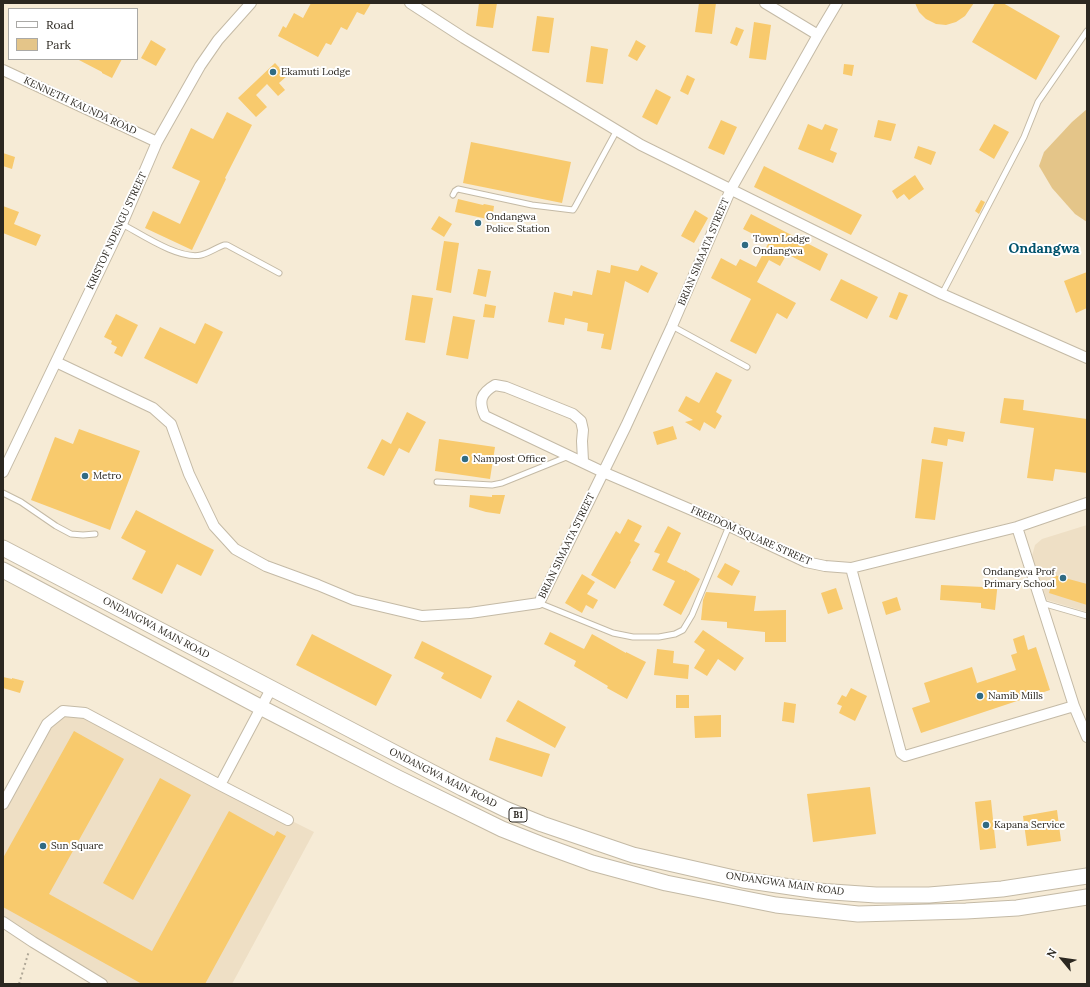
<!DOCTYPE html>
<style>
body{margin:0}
#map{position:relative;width:1090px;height:987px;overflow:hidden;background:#f6ebd6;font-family:Lora,serif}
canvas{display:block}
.frame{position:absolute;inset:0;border:4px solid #2b2720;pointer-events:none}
.legend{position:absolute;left:8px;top:8px;width:130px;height:52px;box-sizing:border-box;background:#fff;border:1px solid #aaa9a6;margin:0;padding:5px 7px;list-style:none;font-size:12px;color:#2b2720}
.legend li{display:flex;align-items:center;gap:8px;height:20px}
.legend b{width:20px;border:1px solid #aaa9a6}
.north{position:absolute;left:1042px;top:939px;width:40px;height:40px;-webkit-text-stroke:3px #fff;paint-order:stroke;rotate:299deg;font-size:11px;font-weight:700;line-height:16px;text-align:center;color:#2b2720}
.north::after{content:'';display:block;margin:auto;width:14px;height:18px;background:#2b2720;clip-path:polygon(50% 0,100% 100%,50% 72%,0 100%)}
</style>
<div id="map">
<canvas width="1090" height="987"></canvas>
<div class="frame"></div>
<ul class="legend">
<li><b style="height:5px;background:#fff"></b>Road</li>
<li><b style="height:11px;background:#e4c589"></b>Park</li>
</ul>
<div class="north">N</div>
</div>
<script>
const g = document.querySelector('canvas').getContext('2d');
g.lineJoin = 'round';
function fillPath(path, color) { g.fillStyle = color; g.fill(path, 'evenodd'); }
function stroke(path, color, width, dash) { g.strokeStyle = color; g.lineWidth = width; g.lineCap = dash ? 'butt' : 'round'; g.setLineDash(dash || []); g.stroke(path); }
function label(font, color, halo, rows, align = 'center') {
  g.font = font + ' Lora,serif'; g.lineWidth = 4; g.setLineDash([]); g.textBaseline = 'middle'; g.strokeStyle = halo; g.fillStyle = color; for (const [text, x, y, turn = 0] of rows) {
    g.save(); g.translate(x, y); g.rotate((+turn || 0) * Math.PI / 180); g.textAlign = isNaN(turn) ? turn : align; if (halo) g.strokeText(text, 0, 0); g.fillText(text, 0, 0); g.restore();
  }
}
const built = new Path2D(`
 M 1087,525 L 1087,612 L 1047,600 L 1032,556 L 1035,545 L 1042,539 Z
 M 63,711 L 85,713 L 220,785 L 314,832 L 232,984 L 102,984 L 3,922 L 3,804 L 47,724 Z`);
const green = new Path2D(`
 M 1087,109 L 1087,222 L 1075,214 L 1052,188 L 1039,166 L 1044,152 L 1072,122 Z`);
const building = new Path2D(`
 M 311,3 L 371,3 L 364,15 L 357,12 L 347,30 L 341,27 L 331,45 L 326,43 L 318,57 L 278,36 L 283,26 L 286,28 L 294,13 L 303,18 Z
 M 479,3 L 497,3 L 493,28 L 476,26 Z
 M 699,3 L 716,3 L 712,34 L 695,32 Z
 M 915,3 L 974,3 L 965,16 L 956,22 L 946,25 L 936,24 L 926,19 L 919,12 Z
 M 995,3 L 1003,3 L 1060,36 L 1036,80 L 972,42 Z
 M 537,16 L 554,18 L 549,53 L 532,51 Z
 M 754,22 L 771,25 L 766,60 L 749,58 Z
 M 736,27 L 744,30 L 737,46 L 730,43 Z
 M 151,40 L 166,49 L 156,66 L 141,58 Z
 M 636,40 L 646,46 L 637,61 L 628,56 Z
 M 591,46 L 608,49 L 603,84 L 586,82 Z
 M 77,59 L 122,59 L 112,78 L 102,73 L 102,72 Z
 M 275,63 L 287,76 L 279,83 L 285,90 L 278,96 L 267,84 L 256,95 L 267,107 L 256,117 L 238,98 Z
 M 844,64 L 854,65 L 852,76 L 843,74 Z
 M 687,75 L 695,79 L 688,95 L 680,91 Z
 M 656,89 L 671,97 L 657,125 L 642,117 Z
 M 227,112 L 252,125 L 225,178 L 226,179 L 192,250 L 145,228 L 153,211 L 180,224 L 200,181 L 172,168 L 191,128 L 213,139 Z
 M 721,120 L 737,127 L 724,155 L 708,148 Z
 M 878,120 L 896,124 L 891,141 L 874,137 Z
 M 808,124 L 822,130 L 825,124 L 838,129 L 830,150 L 837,153 L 833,163 L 798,149 Z
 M 994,124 L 1009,132 L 994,159 L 979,150 Z
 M 471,142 L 571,162 L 562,203 L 463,183 Z
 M 918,146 L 936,152 L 931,165 L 914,158 Z
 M 3,153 L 15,157 L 12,169 L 3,166 Z
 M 764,166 L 862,215 L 851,235 L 754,187 Z
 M 915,175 L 924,189 L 909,200 L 904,194 L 897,199 L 892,191 Z
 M 458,199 L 483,205 L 484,204 L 494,206 L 492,220 L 455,212 Z
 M 981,200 L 985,202 L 979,214 L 975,211 Z
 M 3,206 L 19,212 L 14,224 L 41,235 L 36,246 L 3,233 Z
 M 695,210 L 708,218 L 694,243 L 681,236 Z
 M 751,214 L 828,254 L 820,271 L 787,254 L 780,266 L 769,260 L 757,282 L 796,303 L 787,319 L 777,313 L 756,354 L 730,341 L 751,299 L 711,278 L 721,258 L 736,266 L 740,259 L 756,267 L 769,242 L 743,229 Z
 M 439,216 L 452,224 L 444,237 L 431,229 Z
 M 444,241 L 459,243 L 451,293 L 436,290 Z
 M 611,265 L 638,271 L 641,265 L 658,273 L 648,293 L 625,281 L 611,350 L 601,348 L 604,334 L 587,331 L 588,323 L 565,318 L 564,325 L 548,322 L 554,292 L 572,296 L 573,291 L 592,295 L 597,270 L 610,273 Z
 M 478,269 L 491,271 L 486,297 L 473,294 Z
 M 1087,272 L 1087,308 L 1076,313 L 1064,281 Z
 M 841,279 L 878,297 L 867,319 L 830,300 Z
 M 899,292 L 908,295 L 897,320 L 889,317 Z
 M 412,295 L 433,298 L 425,343 L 405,340 Z
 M 485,304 L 496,306 L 494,318 L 483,317 Z
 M 116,314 L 138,325 L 122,357 L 114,353 L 117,347 L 111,344 L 112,341 L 104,337 Z
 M 453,316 L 475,320 L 468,359 L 446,355 Z
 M 205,323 L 223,332 L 197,384 L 144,358 L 160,327 L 195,344 Z
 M 716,372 L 732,380 L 716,412 L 722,416 L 715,429 L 704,422 L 700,431 L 685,422 L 693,420 L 678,411 L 686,396 L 699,403 Z
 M 1004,398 L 1024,400 L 1023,410 L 1087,419 L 1087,473 L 1055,469 L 1053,481 L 1027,478 L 1034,428 L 1000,423 Z
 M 407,412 L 426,422 L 409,453 L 399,448 L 384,476 L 367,468 L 382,439 L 391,444 Z
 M 673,426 L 677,439 L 657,445 L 653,432 Z
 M 934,427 L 965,432 L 963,442 L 948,439 L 947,446 L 931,443 Z
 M 79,429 L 140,451 L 110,530 L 31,500 L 55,437 L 73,444 Z
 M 439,439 L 495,447 L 490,479 L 435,471 Z
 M 922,459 L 943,462 L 935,520 L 915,518 Z
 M 470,495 L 492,497 L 492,495 L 505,495 L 500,514 L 486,512 L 469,507 Z
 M 136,510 L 214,550 L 201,576 L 177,564 L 162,594 L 132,579 L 146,551 L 121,538 Z
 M 628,519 L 642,526 L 634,541 L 640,544 L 630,561 L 631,562 L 615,589 L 591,575 L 616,531 L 620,534 Z
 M 668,526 L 681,533 L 667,562 L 685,571 L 685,570 L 700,579 L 681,615 L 663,605 L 675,581 L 652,570 L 660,554 L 654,552 Z
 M 725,563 L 740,571 L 732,586 L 717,577 Z
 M 582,574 L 595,582 L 587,594 L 598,600 L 593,609 L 586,605 L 582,613 L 565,603 Z
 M 1054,575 L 1087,584 L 1087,605 L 1049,593 Z
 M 984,579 L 998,581 L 995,610 L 981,608 L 981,603 L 940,600 L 941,585 L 983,587 Z
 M 836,588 L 843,609 L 828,614 L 821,593 Z
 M 706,592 L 756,596 L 754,611 L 786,610 L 786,642 L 765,642 L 765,632 L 727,628 L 727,622 L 701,620 L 703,600 Z
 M 897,597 L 901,610 L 886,615 L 882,602 Z
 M 703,630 L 744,658 L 735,671 L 718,659 L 707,676 L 694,668 L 705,650 L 694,642 Z
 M 550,632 L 584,649 L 592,634 L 626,653 L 626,652 L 646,662 L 627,699 L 607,688 L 608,686 L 574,666 L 576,661 L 544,644 Z
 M 312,634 L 392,675 L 376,706 L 296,665 Z
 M 1024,635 L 1028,650 L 1036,647 L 1050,690 L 921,733 L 912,708 L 930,702 L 924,683 L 972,667 L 977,683 L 1016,670 L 1011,655 L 1017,653 L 1013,639 Z
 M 422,641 L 492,676 L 481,699 L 441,678 L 444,673 L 414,658 Z
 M 657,649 L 674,651 L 673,663 L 689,665 L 688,679 L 654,675 Z
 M 3,677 L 12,679 L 12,678 L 24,681 L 20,693 L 3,688 Z
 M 851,688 L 867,696 L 855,721 L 839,713 L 842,706 L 837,704 L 842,695 L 846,697 Z
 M 676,695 L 689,695 L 689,708 L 676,708 Z
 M 518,700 L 566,727 L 555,748 L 506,721 Z
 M 784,702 L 796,704 L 794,723 L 782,721 Z
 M 721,715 L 721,737 L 695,738 L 694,716 Z
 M 74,731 L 124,759 L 49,894 L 152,951 L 229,811 L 274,836 L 277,831 L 286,836 L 205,984 L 142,984 L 3,907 L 3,858 Z
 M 496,737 L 550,754 L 542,777 L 489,760 Z
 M 160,778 L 191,795 L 133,900 L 103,883 Z
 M 870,787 L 876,834 L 813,842 L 807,794 Z
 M 991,800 L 996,848 L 980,850 L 975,802 Z
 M 1057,810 L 1061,841 L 1027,846 L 1023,816 Z`);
const path = new Path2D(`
 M 19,984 L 29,951`);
const lane = new Path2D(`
 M 453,195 L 455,191 L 458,189 L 532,205 L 573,210 L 575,207 L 617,130
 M 122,224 C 141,234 179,260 201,255 C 209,253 216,248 224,245 L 227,245 L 279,273
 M 942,294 L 1024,137 L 1038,102 L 1087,31
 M 672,326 L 747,367
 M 437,482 L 492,485 L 502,483 L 569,456
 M 3,493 L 21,502 L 56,526 L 71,534 L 83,535 L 95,534
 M 539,603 L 613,633 L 633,637 L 659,637 L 675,634 L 683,630 L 692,615 L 729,526
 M 1042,603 L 1087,616`);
const street = new Path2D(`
 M 410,3 L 464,38 L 641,145 L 942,294 L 1087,358
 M 765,3 L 818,35
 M 3,70 L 157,142
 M 56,362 L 153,408 L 171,424 L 189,474 L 214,526 L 235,549 L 266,566 L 318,585 L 354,600 L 422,616 L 470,613 L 539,603 L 626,426 L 672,326 L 731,189 L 818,35 L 837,3
 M 583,461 L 582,441 L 583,430 L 581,421 L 573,414 L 506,387 L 495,385 C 481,393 478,401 485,416 L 603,472 L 729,526 L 806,562 L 825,566 L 851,568 L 1017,527 L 1087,503
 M 3,472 L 122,224 L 157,142 L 200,66 L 218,40 L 251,3
 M 851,568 L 901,753 L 905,756 L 1074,706 L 1017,527
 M 1074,706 L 1087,737
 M 220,785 L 271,689
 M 3,804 L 47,724 L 63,711 L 85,713 L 220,785 L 288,820
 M 3,922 L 33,942 L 102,984`);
const primary = new Path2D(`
 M 3,548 L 462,788 L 505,809 L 542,824 L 633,855 L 743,880 L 818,891 L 876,895 L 929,895 L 1002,889 L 1087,876
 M 3,570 L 262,708 L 398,778 L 502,829 L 540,844 L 592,863 L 666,883 L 776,905 L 858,914 L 966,911 L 1017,908 L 1087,897`);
const markers = [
 [273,72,4,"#306b83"],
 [478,223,4,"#306b83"],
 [745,245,4,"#306b83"],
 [465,459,4,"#306b83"],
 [85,476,4,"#306b83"],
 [1063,578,4,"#306b83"],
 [980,696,4,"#306b83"],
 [986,825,4,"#306b83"],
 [43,846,4,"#306b83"]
];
const shields = [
 [518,815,18]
];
const shieldNames = [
 ["B1",518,815]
];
const poiNames = [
 ["Ekamuti Lodge",281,72],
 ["Ondangwa",486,217],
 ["Police Station",486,229],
 ["Town Lodge",753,239],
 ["Ondangwa",753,251],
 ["Nampost Office",473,459],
 ["Metro",93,476],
 ["Ondangwa Prof",1055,572,"right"],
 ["Primary School",1055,584,"right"],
 ["Namib Mills",988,696],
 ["Kapana Service",994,825],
 ["Sun Square",51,846]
];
const streetNames = [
 ["KENNETH KAUNDA ROAD",80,106,25],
 ["KRISTOF NDENGU STREET",117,231,-65],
 ["BRIAN SIMAATA STREET",704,252,-67],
 ["FREEDOM SQUARE STREET",751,536,24],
 ["BRIAN SIMAATA STREET",567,546,-64],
 ["ONDANGWA MAIN ROAD",156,628,28],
 ["ONDANGWA MAIN ROAD",443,778,27],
 ["ONDANGWA MAIN ROAD",785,884,8]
];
const districtNames = [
 ["Ondangwa",1044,249]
];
fillPath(built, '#eedfc5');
fillPath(green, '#e4c589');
fillPath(building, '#f8ca6d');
stroke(lane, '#c4baa6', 7);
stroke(street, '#c4baa6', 12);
stroke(primary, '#c4baa6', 17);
stroke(path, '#aea696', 2, [2, 3]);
stroke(lane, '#fff', 5);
stroke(street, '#fff', 10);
stroke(primary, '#fff', 15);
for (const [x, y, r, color] of markers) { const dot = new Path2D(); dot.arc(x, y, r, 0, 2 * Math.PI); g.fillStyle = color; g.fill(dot); stroke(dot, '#fff', 1.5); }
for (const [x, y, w] of shields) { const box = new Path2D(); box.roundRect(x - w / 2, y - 7, w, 14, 3); g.fillStyle = '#fff'; g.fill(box); stroke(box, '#2b2720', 1); }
label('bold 9px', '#2b2720', null, shieldNames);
label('10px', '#2b2720', '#fff', poiNames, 'left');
label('10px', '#2b2720', '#fff', streetNames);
label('bold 14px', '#00526c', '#fff', districtNames);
</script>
